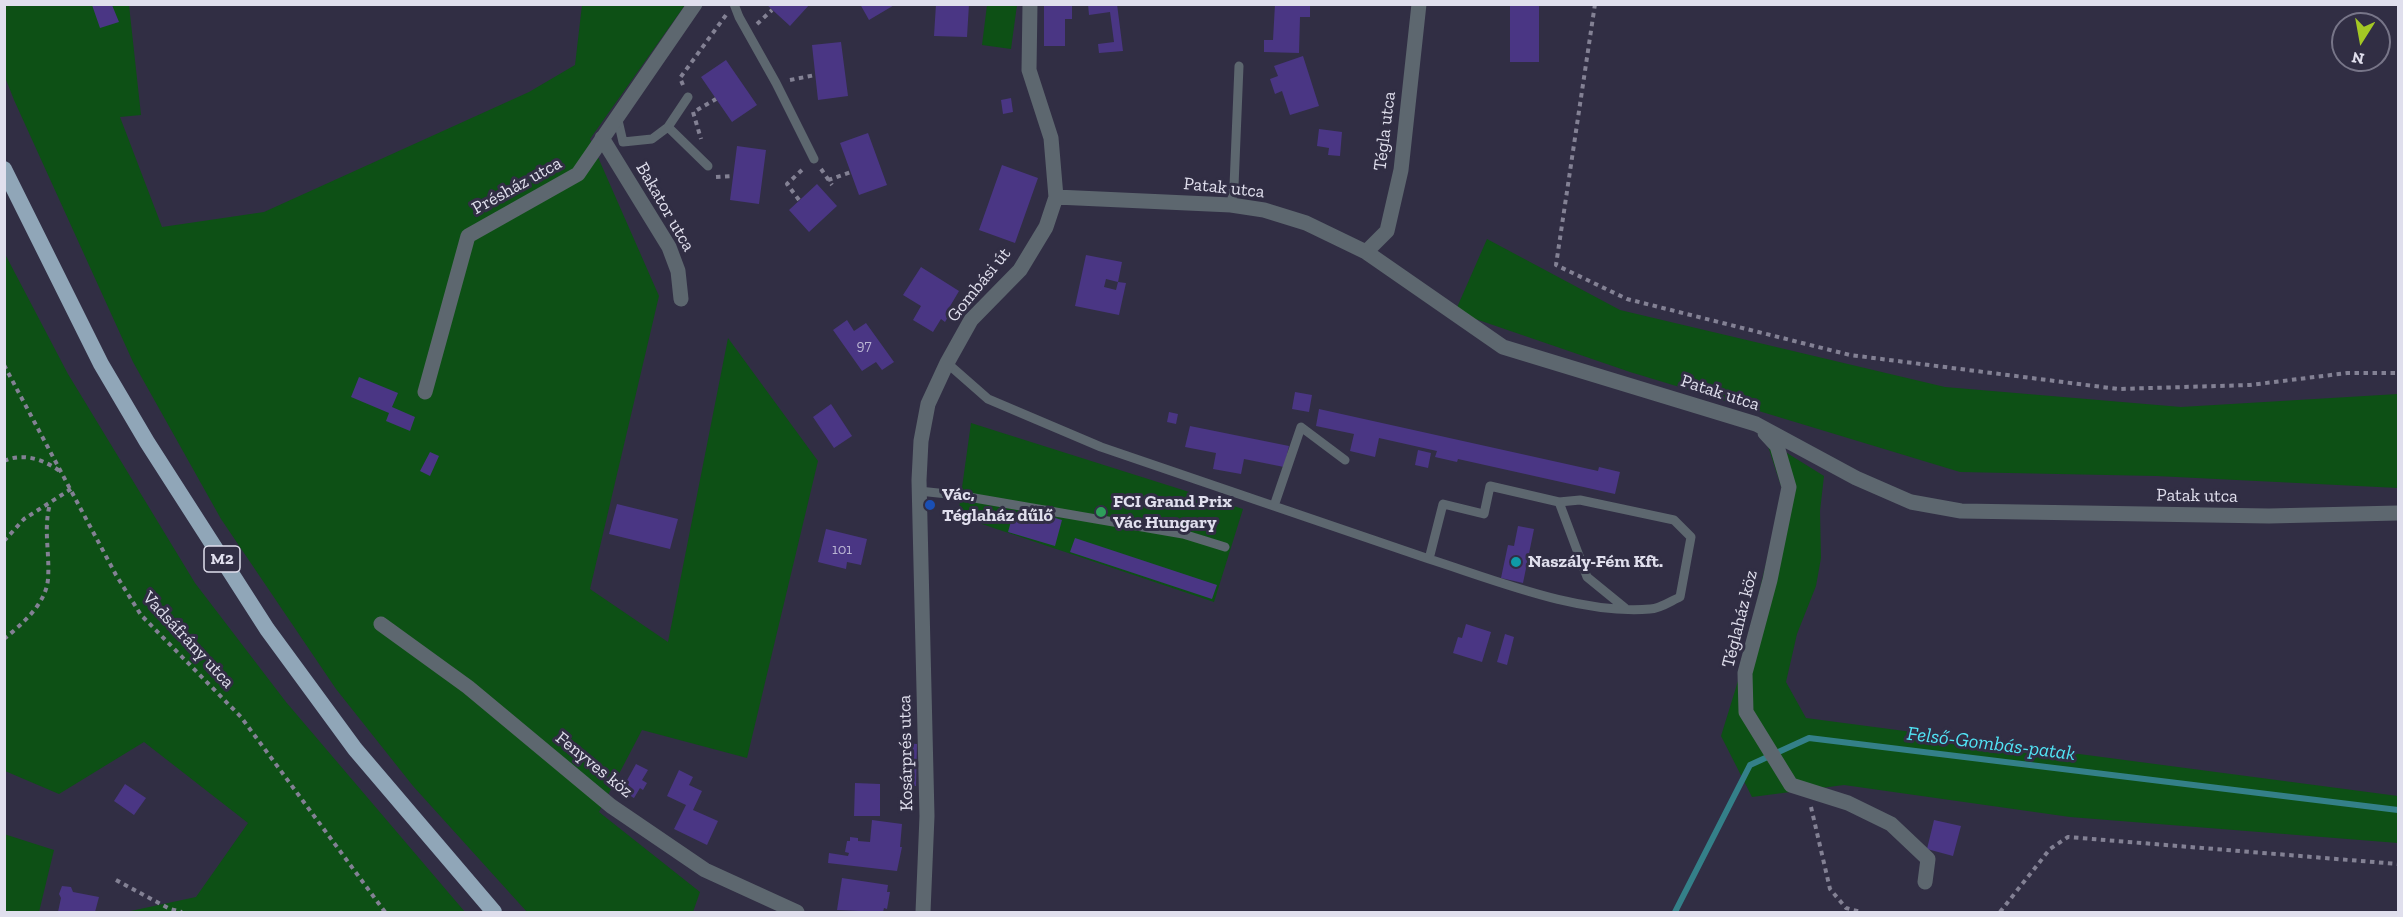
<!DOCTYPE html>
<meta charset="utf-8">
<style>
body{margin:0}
#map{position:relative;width:2403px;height:917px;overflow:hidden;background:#312e44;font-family:"Zilla Slab",serif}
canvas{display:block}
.frame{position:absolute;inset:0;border:6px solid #e0dfed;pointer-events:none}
.north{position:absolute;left:2331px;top:12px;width:60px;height:60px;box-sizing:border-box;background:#312e44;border:2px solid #777588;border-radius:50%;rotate:191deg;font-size:16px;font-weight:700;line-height:24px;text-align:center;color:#e0dfed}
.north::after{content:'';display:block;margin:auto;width:21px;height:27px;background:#a4c824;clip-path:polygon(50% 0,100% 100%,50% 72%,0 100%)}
</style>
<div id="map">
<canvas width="2403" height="917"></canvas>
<div class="frame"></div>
<div class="north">N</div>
</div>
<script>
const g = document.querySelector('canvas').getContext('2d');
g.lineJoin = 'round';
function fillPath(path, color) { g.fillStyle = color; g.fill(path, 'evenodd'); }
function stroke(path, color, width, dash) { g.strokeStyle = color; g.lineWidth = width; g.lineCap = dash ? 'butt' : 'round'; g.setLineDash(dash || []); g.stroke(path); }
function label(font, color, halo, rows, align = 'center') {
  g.font = font + ' "Zilla Slab",serif'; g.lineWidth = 6; g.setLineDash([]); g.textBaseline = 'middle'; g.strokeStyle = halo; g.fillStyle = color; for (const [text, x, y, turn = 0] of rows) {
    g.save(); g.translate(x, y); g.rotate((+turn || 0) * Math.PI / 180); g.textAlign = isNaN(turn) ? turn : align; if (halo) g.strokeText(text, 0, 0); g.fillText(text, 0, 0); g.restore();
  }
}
const green = new Path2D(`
 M 5,5 L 129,5 L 141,115 L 120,117 L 162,227 L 264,212 L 529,92 L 575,65 L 582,5 L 685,5 L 590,139 L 659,296 L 590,589 L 668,642 L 728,338 L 818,461 L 747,758 L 642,730 L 599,812 L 700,892 L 693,912 L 527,912 L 413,786 L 336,689 L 221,519 L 133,362 L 14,100 L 5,77 Z
 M 987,5 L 1017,5 L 1011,49 L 982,45 Z
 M 1487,239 L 1620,310 L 1945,387 L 2181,407 L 2398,394 L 2398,488 L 2156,476 L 1960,472 L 1630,372 L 1455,312 Z
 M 5,254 L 68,374 L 195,583 L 286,702 L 465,912 L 126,912 L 196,897 L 248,823 L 144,742 L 59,794 L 5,771 Z
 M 971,423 L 1243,509 L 1214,602 L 958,516 Z
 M 1766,440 L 1824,476 L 1820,511 L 1821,558 L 1816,586 L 1797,634 L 1786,682 L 1806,718 L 2398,796 L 2398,843 L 2070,817 L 1844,785 L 1752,797 L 1721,736 L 1738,681 L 1783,492 Z
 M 4,834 L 54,850 L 39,912 L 5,912 Z`);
const stream = new Path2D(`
 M 1675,912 L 1750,765 L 1809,738 L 2398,810`);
const building = new Path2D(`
 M 766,4 L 810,4 L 790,26 Z
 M 860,4 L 896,4 L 869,20 Z
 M 936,4 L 969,4 L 967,37 L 934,36 Z
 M 1044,4 L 1072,4 L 1072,19 L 1065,19 L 1065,46 L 1044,46 Z
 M 1088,4 L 1117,4 L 1123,51 L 1099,53 L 1098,44 L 1114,42 L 1110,12 L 1089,15 Z
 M 1275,4 L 1310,4 L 1310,17 L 1300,17 L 1299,53 L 1264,52 L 1264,40 L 1273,40 Z
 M 1510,4 L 1539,4 L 1539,62 L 1510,62 Z
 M 92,5 L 112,5 L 119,22 L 100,28 Z
 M 841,42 L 848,96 L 818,100 L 812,45 Z
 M 1303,56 L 1319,106 L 1290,115 L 1282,91 L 1275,94 L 1270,79 L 1278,76 L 1274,66 Z
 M 726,60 L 757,105 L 732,122 L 701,77 Z
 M 1011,98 L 1013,112 L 1003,114 L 1001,100 Z
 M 1319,129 L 1342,132 L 1340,156 L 1328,155 L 1329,148 L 1317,146 Z
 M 868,133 L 887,185 L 859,195 L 840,143 Z
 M 737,146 L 766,150 L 759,204 L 730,200 Z
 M 1002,165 L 1038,178 L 1015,243 L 979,230 Z
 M 817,184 L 837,206 L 809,232 L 789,210 Z
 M 1086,255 L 1122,262 L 1118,282 L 1106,279 L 1104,287 L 1116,290 L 1118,282 L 1126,283 L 1119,315 L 1075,306 Z
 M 921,267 L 959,291 L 949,308 L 952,310 L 945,322 L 941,319 L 933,332 L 913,320 L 921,306 L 903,295 Z
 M 847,320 L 854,331 L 866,323 L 894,362 L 882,370 L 876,362 L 862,371 L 833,330 Z
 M 359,377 L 398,393 L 392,407 L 415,417 L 410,431 L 386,421 L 389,413 L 351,397 Z
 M 1295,392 L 1312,395 L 1309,412 L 1292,409 Z
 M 831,404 L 852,436 L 834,448 L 813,417 Z
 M 1319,409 L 1598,471 L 1599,467 L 1620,472 L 1615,494 L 1458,459 L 1457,462 L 1435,457 L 1437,451 L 1379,438 L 1375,457 L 1350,451 L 1354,434 L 1316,426 Z
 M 1169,412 L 1178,414 L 1176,424 L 1167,422 Z
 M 1190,426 L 1289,446 L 1284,467 L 1244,459 L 1241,474 L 1213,469 L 1216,453 L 1185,447 Z
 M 1418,450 L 1431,453 L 1428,468 L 1415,465 Z
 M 430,452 L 439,456 L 430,476 L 420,471 Z
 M 617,504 L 678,519 L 670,549 L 609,534 Z
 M 1035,512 L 1062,520 L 1055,546 L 1008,532 L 1013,514 L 1033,520 Z
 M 1518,526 L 1534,529 L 1523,583 L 1501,578 L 1508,545 L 1514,546 Z
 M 826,529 L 867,539 L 861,565 L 847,562 L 846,569 L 818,562 Z
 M 1075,538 L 1217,585 L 1212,599 L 1070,552 Z
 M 1466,624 L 1491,632 L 1482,662 L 1453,653 L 1458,637 L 1462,638 Z
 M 1505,634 L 1514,637 L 1507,665 L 1497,662 Z
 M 905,743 L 917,744 L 916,786 L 905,786 Z
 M 636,764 L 648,770 L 642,780 L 647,783 L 643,790 L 640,788 L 634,798 L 621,791 Z
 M 679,770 L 693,777 L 689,785 L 702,791 L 693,810 L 718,821 L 707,845 L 674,829 L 686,805 L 667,796 Z
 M 855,783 L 880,784 L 880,816 L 854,816 Z
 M 125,784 L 146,798 L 134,815 L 114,801 Z
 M 872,820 L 902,824 L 900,847 L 902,847 L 897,871 L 828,863 L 829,853 L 848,856 L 849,853 L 845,852 L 847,841 L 850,841 L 850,837 L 858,838 L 858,841 L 870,842 Z
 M 1934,820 L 1961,826 L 1953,856 L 1927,849 Z
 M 842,878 L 888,885 L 887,892 L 890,892 L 887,909 L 884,908 L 883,912 L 837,910 Z
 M 62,886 L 71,887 L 73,892 L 99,897 L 95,912 L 58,912 L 61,898 L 59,894 Z`);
const path = new Path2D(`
 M 1595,4 L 1556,265 L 1627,299 L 1850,355 L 2118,389 L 2250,385 L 2347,373 L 2398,373
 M 757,24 L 772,10
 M 790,80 L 815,75
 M 683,85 L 680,78 L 726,15
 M 697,110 L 716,99
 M 693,112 L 701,139
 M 821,169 L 832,185
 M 716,177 L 733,176
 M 828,180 L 851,172
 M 799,200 L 787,184 L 804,168
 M 4,365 L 116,575 L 141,615 L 241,717 L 385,912
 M 4,461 C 24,452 45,460 61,472
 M 4,541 L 24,519 L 71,489
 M 4,639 C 22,624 46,604 48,579 C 50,553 43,529 50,504
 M 1811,807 L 1830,889 L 1846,908 L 1861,912
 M 116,880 L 170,909 L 182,912
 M 2000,912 L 2050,849 L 2068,837 L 2398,864`);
const service = new Path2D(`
 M 734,4 L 739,17 L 776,83 L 814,159
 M 617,116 L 623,142 L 652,139 L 668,127 L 688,97
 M 668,127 L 708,166
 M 1231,205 L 1234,186 L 1239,66
 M 947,363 L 988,399 L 1101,447 L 1429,559 L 1443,504 L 1484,514 L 1490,486 L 1559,502 L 1580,500 L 1674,520 L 1691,537 L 1680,597 C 1671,601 1660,609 1650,609 C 1580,615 1495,580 1429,559
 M 919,491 L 957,495 L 1183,534 L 1225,547
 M 1559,502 L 1587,577 L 1625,608
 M 1274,506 L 1301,427 L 1345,460`);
const minor = new Path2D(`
 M 602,138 L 669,247 L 678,271 L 681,299
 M 1056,197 L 1231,205 L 1264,210 L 1306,223 L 1366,252 L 1503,347 L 1756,424 L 1856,478 L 1911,502 L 1961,511 L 2269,516 L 2398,513
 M 1366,252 L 1387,231 L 1401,170 L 1419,4
 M 425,392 L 468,236 L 578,174 L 695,4
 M 1765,433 L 1777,446 L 1789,487 L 1770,580 L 1745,673 L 1746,712 L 1791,785 L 1848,803 L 1891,824 L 1928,859 L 1925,882
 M 381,624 L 468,687 L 611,806 L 705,870 L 797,912
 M 923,912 L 927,816 L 919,480 L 921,441 L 928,404 L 947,363 L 971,320 L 1020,270 L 1046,227 L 1056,197 L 1051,138 L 1029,70 L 1030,4`);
const trunk = new Path2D(`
 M 4,169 L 101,364 L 147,442 L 267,629 L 355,749 L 494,912`);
const markers = [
 [930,505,6,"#1a4fb4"],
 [1101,512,6,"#2e9e5b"],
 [1516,562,6,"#0f9aa8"]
];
const numberNames = [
 ["97",864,346],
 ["101",842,550]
];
const shields = [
 [222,559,36]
];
const shieldNames = [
 ["M2",222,559]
];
const streetNames = [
 ["Tégla utca",1385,131,-83],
 ["Présház utca",517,186,-29],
 ["Patak utca",1224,188,6],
 ["Bakator utca",665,207,60],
 ["Gombási út",979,285,-51],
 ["Patak utca",1720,393,18],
 ["Patak utca",2197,496,1],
 ["Téglaház köz",1740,619,-76],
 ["Vadsáfrány utca",188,640,47],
 ["Kosárprés utca",906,753,-91],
 ["Fenyves köz",594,765,39]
];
const poiNames = [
 ["Vác,",942,495],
 ["Téglaház dűlő",942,516],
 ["FCI Grand Prix",1113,502],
 ["Vác Hungary",1113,523],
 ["Naszály-Fém Kft.",1528,562]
];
const waterNames = [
 ["Felső-Gombás-patak",1991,744,7]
];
fillPath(green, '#0d5015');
stroke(stream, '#348089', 6);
fillPath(building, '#4a3684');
stroke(path, '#838194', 4, [4.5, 4.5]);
stroke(service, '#5d676f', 9);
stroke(minor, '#5d676f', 15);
stroke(trunk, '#90a6b8', 16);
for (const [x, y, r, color] of markers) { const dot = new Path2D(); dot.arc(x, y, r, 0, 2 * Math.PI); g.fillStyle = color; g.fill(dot); stroke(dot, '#312e44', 2); }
label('15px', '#bab5d3', null, numberNames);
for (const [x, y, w] of shields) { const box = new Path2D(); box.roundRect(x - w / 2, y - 13, w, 26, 4.5); g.fillStyle = '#312e44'; g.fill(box); stroke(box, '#e0dfed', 1.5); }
label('bold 16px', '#e0dfed', null, shieldNames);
label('18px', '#e0dfed', '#312e44', streetNames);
label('bold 18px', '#e0dfed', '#312e44', poiNames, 'left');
label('italic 20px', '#51e4f5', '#312e44', waterNames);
</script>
